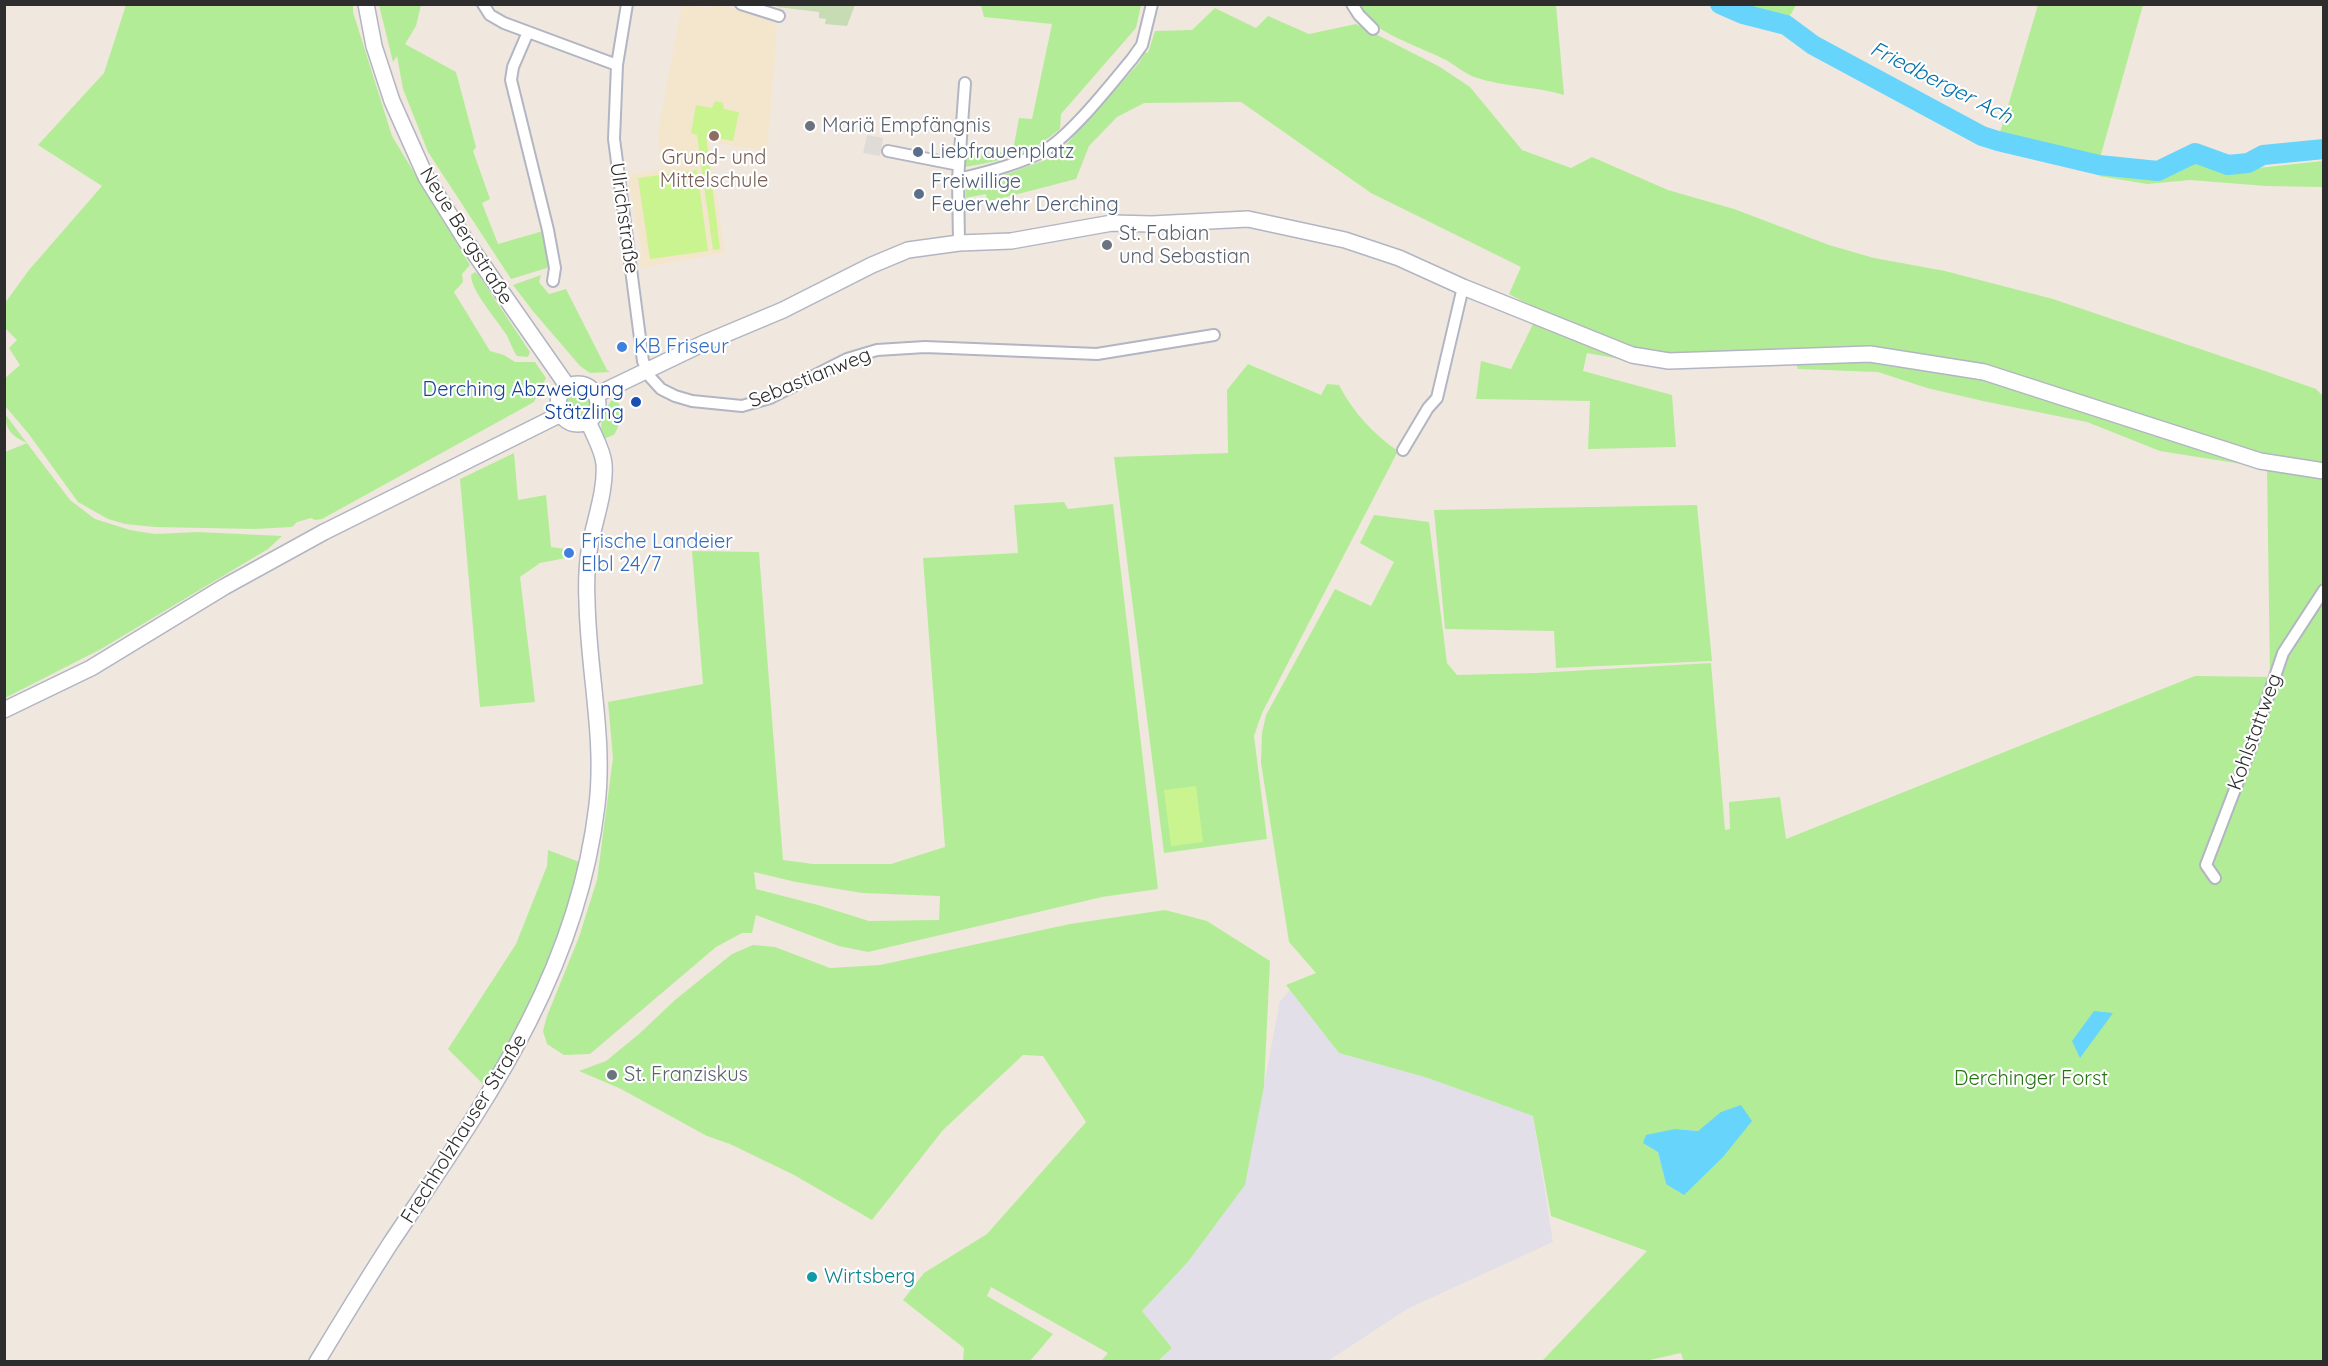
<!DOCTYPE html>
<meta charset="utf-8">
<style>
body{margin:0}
#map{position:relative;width:2328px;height:1366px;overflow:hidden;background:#f0e8de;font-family:Quicksand,sans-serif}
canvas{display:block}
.frame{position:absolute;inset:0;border:6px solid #2d2d2d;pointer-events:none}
</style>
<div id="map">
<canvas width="2328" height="1366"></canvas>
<div class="frame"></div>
</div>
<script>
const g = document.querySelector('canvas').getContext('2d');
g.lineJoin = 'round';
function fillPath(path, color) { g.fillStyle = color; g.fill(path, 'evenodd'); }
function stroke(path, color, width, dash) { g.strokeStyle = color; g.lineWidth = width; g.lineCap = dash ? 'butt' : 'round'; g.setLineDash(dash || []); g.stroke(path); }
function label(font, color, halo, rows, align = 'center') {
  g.font = font + ' Quicksand,sans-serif'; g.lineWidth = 4.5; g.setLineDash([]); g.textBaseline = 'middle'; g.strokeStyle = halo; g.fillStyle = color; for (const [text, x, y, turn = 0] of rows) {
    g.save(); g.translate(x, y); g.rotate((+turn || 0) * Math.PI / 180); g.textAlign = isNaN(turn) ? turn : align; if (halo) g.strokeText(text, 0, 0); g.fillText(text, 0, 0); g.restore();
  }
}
const industrial = new Path2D(`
 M 1290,990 L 1339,1053 L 1428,1078 L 1533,1116 L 1553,1242 L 1407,1309 L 1328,1361 L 1158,1361 L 1172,1348 L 1142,1311 L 1187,1263 L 1245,1184 L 1280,1001 Z`);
const education = new Path2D(`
 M 682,5 L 712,8 L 715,5 L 719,5 L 770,17 L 777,29 L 767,151 L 709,142 L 725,253 L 640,268 L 641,246 L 627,175 L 661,169 L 658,130 Z`);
const green = new Path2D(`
 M 126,5 L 353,5 L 353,12 L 392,136 L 470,265 L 462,274 L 463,282 L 454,292 L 490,351 L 504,355 L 515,362 L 535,362 L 546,378 L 534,402 L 322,519 L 315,520 L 311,518 L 297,522 L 292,527 L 254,529 L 155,527 L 125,524 L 108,519 L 78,502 L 28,433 L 5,406 L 5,378 L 20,365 L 9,348 L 17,340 L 5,328 L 5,303 L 29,270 L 102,186 L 38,145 L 104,73 Z
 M 379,5 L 421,5 L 416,26 L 405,44 L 456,72 L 476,147 L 473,151 L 490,199 L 482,203 L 498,244 L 543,231 L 549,266 L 547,268 L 511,279 L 428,152 L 403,89 L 397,56 L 393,62 Z
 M 981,5 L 1141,5 L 1136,28 L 1061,114 L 1060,129 C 1028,156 1004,160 965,167 L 966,157 L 1013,150 L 1019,118 L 1032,119 L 1052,24 L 984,17 Z
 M 1358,5 L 1556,5 L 1564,95 C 1534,86 1503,87 1474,77 C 1464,73 1455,65 1446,60 C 1420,46 1370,33 1358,5 Z
 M 1738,5 L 1796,4 L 1796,5 L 1788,19 Z
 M 2038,5 L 2143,5 L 2100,158 L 1999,136 Z
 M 1215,8 L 1256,28 L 1268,16 L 1309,34 L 1356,24 L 1440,67 L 1470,87 L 1522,150 L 1571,168 L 1592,157 L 1668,190 L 1734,209 L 1829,245 L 1874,258 L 1945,271 L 2053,299 L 2265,371 L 2316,389 L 2323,396 L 2323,464 L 2268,453 L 2267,467 L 2323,477 L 2323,585 L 2287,655 L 2323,598 L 2323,1361 L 1684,1362 L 1681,1353 L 1645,1361 L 1543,1360 L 1647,1251 L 1551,1216 L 1533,1116 L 1428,1078 L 1339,1053 L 1286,985 L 1316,973 L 1289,942 L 1261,763 L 1262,733 L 1266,715 L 1335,589 L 1371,606 L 1394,562 L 1360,543 L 1374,515 L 1429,522 L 1447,663 L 1457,675 L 1536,673 L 1711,663 L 1725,830 L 1730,829 L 1729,802 L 1780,797 L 1786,839 L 2195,676 L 2270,677 L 2267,468 L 2160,451 L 2087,422 L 1983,401 L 1927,388 L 1878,372 L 1798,369 L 1790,350 L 1672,353 L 1647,364 L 1587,353 L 1583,371 L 1672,395 L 1676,447 L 1588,449 L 1590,401 L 1476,399 L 1481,361 L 1511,369 L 1534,322 L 1530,305 L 1509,294 L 1521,267 L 1371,193 L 1241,102 L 1144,103 L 1117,117 L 1089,146 L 1076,179 L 987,202 L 986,194 L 966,198 L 966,189 L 1056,156 L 1139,63 L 1145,52 L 1148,53 L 1155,31 L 1192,30 ZM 1721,1113 L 1666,1184 L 1658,1152 L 1674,1129 L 1698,1131 Z
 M 2194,158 L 2230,171 L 2323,161 L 2323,187 L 2266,186 L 2190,180 L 2147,184 L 2099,176 L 2100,171 L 2157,176 Z
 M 475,272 L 478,274 L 530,352 L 528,357 L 517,356 C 512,349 510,341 506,334 C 497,320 471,291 471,275 Z
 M 541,275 L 539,282 L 549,294 L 566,289 L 607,370 L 610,372 L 590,373 L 580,366 L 532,310 L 513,285 Z
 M 1248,364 L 1321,395 L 1327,384 L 1339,385 C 1353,412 1373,434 1398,451 L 1262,713 L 1254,736 L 1267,839 L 1164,853 L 1114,457 L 1228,453 L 1227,390 Z
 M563 404a15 15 0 1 1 30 0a15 15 0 1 1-30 0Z
 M 615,396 C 624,410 622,421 614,435 L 603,439 C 598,424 604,408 615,396 Z
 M 5,414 L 70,500 L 95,519 L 130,530 L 155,534 L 198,532 L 282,536 L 268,549 L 101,649 L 5,698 L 5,452 L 27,443 C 12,436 6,431 5,414 Z
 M 514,453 L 518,500 L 546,495 L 551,547 L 565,549 L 566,558 L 540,563 L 520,577 L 535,702 L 480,707 L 460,479 Z
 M 1064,502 L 1068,509 L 1113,504 L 1158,889 L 1102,897 L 868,952 L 839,946 L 756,915 L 752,933 L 742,933 L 716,947 L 590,1054 L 564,1055 L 547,1044 L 543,1031 L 547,1016 L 579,937 L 597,880 L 613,758 L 608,702 L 703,684 L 692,551 L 759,552 L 783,860 L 813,864 L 891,864 L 945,847 L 923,558 L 1018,553 L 1014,505 ZM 754,872 L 796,882 L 862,893 L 940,896 L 939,920 L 869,921 L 818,905 L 756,889 Z
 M 1697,505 L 1712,661 L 1556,668 L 1554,631 L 1445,629 L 1434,510 Z
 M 548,850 L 582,863 L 565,919 L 531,1006 L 487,1088 L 448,1049 L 516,944 L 547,866 Z
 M 1165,910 L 1207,921 L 1270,961 L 1264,1086 L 1245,1185 L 1187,1263 L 1142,1311 L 1172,1348 L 1158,1361 L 1101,1361 L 1108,1353 L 991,1287 L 987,1296 L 1053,1334 L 1030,1361 L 963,1361 L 964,1348 L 903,1300 L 924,1273 L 987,1234 L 1086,1122 L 1043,1056 L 1023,1055 L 943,1130 L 872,1220 L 794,1175 L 730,1144 L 707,1136 L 621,1089 L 579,1071 L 606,1061 L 639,1034 L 675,1000 L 732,954 L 753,945 L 775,947 L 830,968 L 880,965 L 1070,924 Z`);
const cemetery = new Path2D(`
 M 778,4 L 855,4 L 855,5 L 847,26 L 825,24 L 826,19 L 819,18 L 819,12 L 777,7 Z`);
const pitch = new Path2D(`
 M 715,101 L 723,103 L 724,109 L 739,112 L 733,141 L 706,136 L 720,249 L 713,250 L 697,135 L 691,133 L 696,105 L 712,108 Z
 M 697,170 L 708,251 L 650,259 L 638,178 Z
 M 1196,786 L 1203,842 L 1171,846 L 1164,790 Z`);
const plaza = new Path2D(`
 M 867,135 L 883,138 L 880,156 L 863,153 Z`);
const water = new Path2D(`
 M 2094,1011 L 2113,1013 L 2080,1058 L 2072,1041 Z
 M 1741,1105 L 1752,1121 L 1723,1157 L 1684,1195 L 1666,1184 L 1658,1152 L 1643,1143 L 1646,1135 L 1675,1129 L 1698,1131 L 1721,1112 Z`);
const river = new Path2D(`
 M 1720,4 L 1743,14 L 1786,25 L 1813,45 L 1982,136 L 1998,141 L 2099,165 L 2158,171 L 2195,153 L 2228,165 L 2248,163 L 2263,155 L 2324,149`);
const street = new Path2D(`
 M 483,4 L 490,15 L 504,23 L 617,65
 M 627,4 L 617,65 L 614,139 L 643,361 L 651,378 L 661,389 L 675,396 L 692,401 L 742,406 L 770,398 L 847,359 L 877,350 L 925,347 L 1097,354 L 1214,335
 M 741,4 L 779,16
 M 1352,4 L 1359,15 L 1373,29
 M 528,32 L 513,67 L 511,80 L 548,230 L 555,268 L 553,281
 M 888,151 L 959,165
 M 958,179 C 985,173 1016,165 1042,152 C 1070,137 1111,84 1132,59 L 1142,45 L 1152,4
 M 959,243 L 958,179 L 965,83
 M 1403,450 L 1428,408 L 1437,398 L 1463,287
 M 2215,878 L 2206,865 L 2250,750 L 2283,653 L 2324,590`);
const secondary = new Path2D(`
 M 366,4 L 374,46 L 392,101 L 426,177 L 466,241 L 568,387
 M558 404a20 20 0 1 1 40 0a20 20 0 1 1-40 0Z
 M 596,395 L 702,344 L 783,310 L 872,265 L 908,250 L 959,243 L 1011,241 L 1112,223 L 1152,224 L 1248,219 L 1345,240 L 1399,258 L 1463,287 L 1632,355 L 1669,361 L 1870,354 L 1984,372 L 2260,461 L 2324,471
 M 4,710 L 91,668 L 224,587 L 324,532 L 561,414
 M 317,1362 C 341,1322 365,1283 390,1244 C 483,1105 577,977 597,805 C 605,737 588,669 587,601 C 586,582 587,563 590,545 C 595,519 606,490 604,464 C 603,450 593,434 588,421`);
const markers = [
 [810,126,6,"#6b7280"],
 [714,136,6,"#8d6e63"],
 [918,152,6,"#5c6f8a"],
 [919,194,6,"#5c6f8a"],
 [1107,245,6,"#6b7280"],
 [622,347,6,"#3f7fe0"],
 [636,402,6,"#1a4fb4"],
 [569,553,6,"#3f7fe0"],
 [612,1075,6,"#6b7280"],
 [812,1277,6,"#0f9aa8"]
];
const worshipNames = [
 ["Mariä Empfängnis",822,126],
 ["St. Fabian",1119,234],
 ["und Sebastian",1119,257],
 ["St. Franziskus",624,1075]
];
const serviceNames = [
 ["Liebfrauenplatz",930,152],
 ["Freiwillige",931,182],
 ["Feuerwehr Derching",931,205]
];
const educationNames = [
 ["Grund- und",714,158],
 ["Mittelschule",714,181]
];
const streetNames = [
 ["Ulrichstraße",624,218,82],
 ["Neue Bergstraße",466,236,58],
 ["Sebastianweg",810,378,-22],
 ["Kohlstattweg",2255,732,-70],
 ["Frechholzhauser Straße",464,1129,-58]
];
const shopNames = [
 ["KB Friseur",634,347],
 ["Frische Landeier",581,542],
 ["Elbl 24/7",581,565]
];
const transitNames = [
 ["Derching Abzweigung",624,390],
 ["Stätzling",624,413]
];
const parkNames = [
 ["Derchinger Forst",2031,1079]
];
const cultureNames = [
 ["Wirtsberg",824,1277]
];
const waterNames = [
 ["Friedberger Ach",1941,83,27]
];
fillPath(industrial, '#e2dfe8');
fillPath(education, '#f3e6cc');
fillPath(green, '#b3ec96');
fillPath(cemetery, '#c7dcb4');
fillPath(pitch, '#c9f490');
fillPath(plaza, '#dfdbd6');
fillPath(water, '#67d4fc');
stroke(river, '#67d4fc', 20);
stroke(street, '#b2b5c2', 14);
stroke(secondary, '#b2b5c2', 18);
stroke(street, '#fff', 10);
stroke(secondary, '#fff', 15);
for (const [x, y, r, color] of markers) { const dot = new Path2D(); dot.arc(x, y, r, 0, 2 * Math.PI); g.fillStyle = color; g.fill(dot); stroke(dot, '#fff', 2); }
label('20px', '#5b616d', '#fff', worshipNames, 'left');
label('20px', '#4e5e75', '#fff', serviceNames, 'left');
label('20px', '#785e54', '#fff', educationNames);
label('20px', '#2d2d2d', '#fff', streetNames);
label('20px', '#366cbe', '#fff', shopNames, 'left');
label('20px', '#164399', '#fff', transitNames, 'right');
label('20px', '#277413', '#fff', parkNames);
label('20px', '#0d838f', '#fff', cultureNames, 'left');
label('italic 21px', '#0072ae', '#fff', waterNames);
</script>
